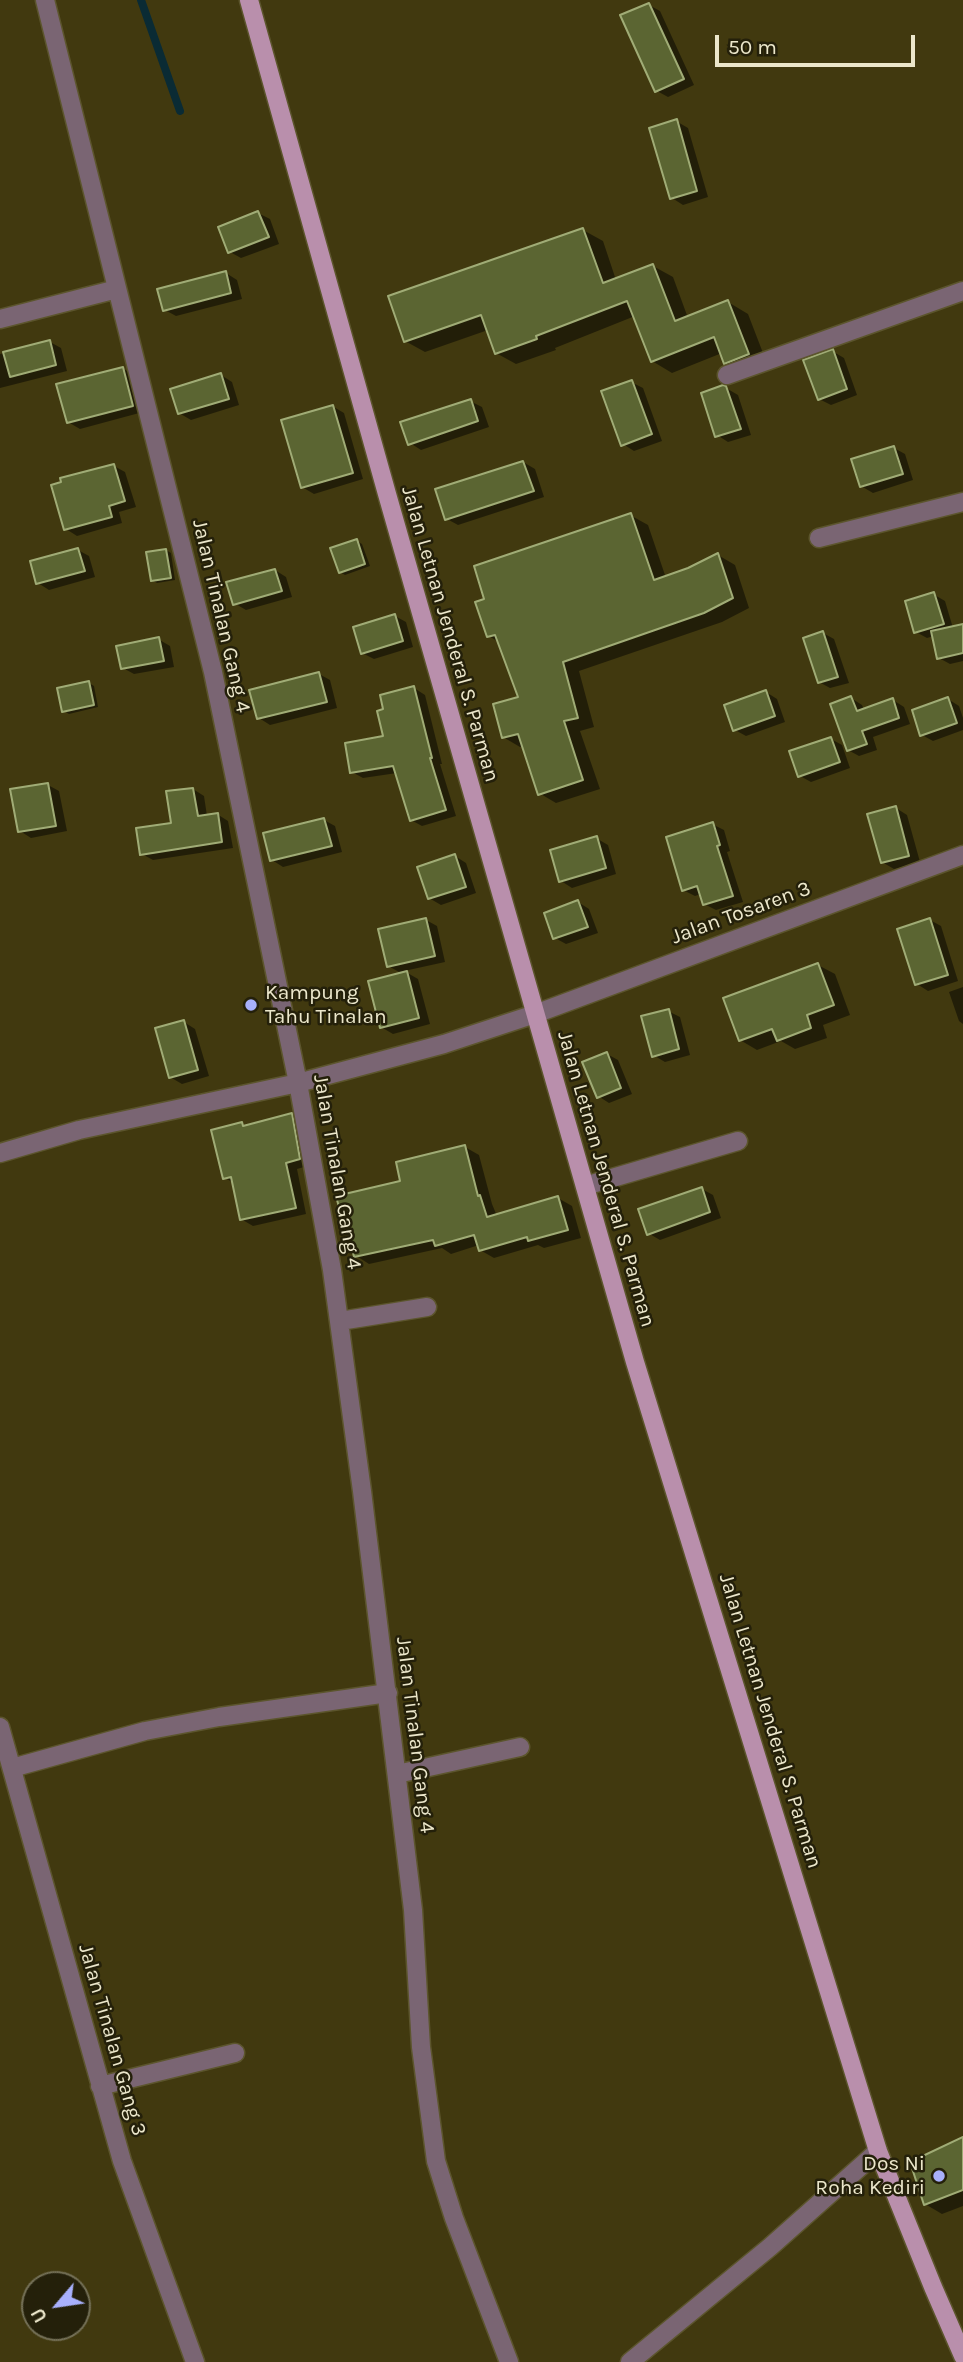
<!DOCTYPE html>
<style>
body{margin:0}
#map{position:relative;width:963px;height:2362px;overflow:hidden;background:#41390f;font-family:Karla,sans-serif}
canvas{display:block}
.north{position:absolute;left:21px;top:2271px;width:70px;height:70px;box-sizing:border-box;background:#24200a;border:2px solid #747057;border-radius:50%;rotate:241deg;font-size:19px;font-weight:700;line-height:28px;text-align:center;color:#ece7cb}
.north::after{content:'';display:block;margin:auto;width:24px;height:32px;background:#a8b0fc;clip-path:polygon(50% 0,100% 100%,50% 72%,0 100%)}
.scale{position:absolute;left:715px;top:35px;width:200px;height:32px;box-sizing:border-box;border:4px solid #ece7cb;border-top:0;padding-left:9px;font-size:21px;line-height:24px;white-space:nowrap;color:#ece7cb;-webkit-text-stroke:5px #24200a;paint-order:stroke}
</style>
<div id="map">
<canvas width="963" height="2362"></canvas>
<div class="north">U</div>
<div class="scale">50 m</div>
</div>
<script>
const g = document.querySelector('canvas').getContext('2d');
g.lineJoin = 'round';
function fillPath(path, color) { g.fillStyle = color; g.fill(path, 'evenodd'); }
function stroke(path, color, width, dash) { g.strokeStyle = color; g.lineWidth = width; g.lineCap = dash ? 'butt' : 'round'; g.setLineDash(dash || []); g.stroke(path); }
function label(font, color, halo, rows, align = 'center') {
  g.font = font + ' Karla,sans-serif'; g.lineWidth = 5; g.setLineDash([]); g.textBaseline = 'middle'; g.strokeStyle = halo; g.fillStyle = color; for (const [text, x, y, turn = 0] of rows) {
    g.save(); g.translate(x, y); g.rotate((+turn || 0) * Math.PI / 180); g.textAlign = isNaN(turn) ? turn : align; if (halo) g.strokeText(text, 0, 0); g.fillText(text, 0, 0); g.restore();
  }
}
const shadow = new Path2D(`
 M 649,5 L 660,11 L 694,85 L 668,97 L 657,91 Z
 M 676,121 L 688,128 L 708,197 L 683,205 L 672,198 Z
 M 258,213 L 270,219 L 279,244 L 241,258 L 230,252 Z
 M 583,230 L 603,241 L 616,280 L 653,266 L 673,277 L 688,318 L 728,302 L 748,314 L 768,366 L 746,374 L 726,363 L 722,353 L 672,373 L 652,361 L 635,316 L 555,348 L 556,350 L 516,364 L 496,353 L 488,330 L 425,352 L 405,341 Z
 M 226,273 L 237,280 L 242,299 L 176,316 L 165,310 Z
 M 50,342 L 61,348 L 67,371 L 0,388 L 0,354 Z
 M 832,351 L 844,358 L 857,395 L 831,405 L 819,399 Z
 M 122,368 L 134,375 L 143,412 L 80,429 L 68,422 Z
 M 221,375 L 232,382 L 239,405 L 191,420 L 179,413 Z
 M 631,382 L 643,388 L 662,441 L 634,451 L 623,444 Z
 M 726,388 L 738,395 L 751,435 L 728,442 L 717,435 Z
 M 470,401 L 482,407 L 489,427 L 421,450 L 410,443 Z
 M 332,406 L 344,413 L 363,479 L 314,494 L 302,487 Z
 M 894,448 L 905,454 L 913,480 L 873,493 L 861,486 Z
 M 523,462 L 535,469 L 544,497 L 458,525 L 447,519 Z
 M 114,466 L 125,472 L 136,507 L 119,512 L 122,523 L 77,536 L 66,529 Z
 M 630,515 L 648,525 L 666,578 L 718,555 L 735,565 L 749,608 L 722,622 L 579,671 L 594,727 L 580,731 L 600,789 L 556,803 L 539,793 L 523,746 L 520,747 L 503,737 L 520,698 L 500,643 L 489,636 Z
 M 357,541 L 362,544 L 370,566 L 345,575 L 340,572 Z
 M 78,550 L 89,556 L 95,577 L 49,590 L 38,583 Z
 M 166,550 L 171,553 L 175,580 L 157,583 L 152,580 Z
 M 275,570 L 286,577 L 292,597 L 246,610 L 234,603 Z
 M 933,594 L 945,601 L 953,628 L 963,626 L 963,661 L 950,664 L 939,658 L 934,636 L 927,638 L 916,632 Z
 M 395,616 L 406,622 L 413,647 L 374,659 L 362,653 Z
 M 823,633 L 834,639 L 849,683 L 830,688 L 819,682 Z
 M 158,639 L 170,646 L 174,667 L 134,674 L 123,668 Z
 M 319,674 L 330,680 L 337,708 L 270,725 L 259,718 Z
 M 89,683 L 94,686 L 98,707 L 69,714 L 64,711 Z
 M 414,688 L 425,695 L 442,764 L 440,764 L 456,816 L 422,826 L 411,820 L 397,773 L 363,778 L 352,772 L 386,738 Z
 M 766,692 L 777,699 L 785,722 L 746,736 L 735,730 Z
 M 851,698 L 862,705 L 864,710 L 893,700 L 904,707 L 910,724 L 873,737 L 877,750 L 859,756 L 848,750 Z
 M 948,699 L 959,706 L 963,718 L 963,730 L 933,741 L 922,735 Z
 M 831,739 L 842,745 L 850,768 L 811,782 L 800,776 Z
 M 48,785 L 59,791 L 67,831 L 31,838 L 20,831 Z
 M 193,789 L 204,796 L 207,816 L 217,814 L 228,821 L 233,848 L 153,860 L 142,854 L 173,824 Z
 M 896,808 L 907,815 L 920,862 L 894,869 L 882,862 Z
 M 324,820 L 335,826 L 342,852 L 283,867 L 272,860 Z
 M 712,824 L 724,830 L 730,851 L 727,852 L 743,902 L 716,910 L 704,904 L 701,894 L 695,896 L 683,890 Z
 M 596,838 L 608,845 L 616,874 L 572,888 L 561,881 Z
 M 455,856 L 466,863 L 476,893 L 441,905 L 429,898 Z
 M 578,902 L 589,909 L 598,933 L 566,944 L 555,938 Z
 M 426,920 L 437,926 L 445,962 L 404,971 L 418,979 L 430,1024 L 393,1034 L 381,1027 L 403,974 L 388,966 Z
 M 930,920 L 941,926 L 958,981 L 928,991 L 917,984 Z
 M 818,965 L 835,974 L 850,1015 L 823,1025 L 827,1038 L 795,1049 L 781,1041 L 757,1050 L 740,1040 Z
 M 963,987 L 963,1024 L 959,1021 L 949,992 Z
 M 668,1011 L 680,1017 L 690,1055 L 665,1062 L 653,1055 Z
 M 184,1022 L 195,1029 L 209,1076 L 182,1084 L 170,1077 Z
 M 607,1054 L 618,1060 L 632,1094 L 609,1103 L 598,1096 Z
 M 292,1115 L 303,1121 L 311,1165 L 297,1169 L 306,1214 L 253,1226 L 241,1219 L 234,1183 L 225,1178 L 242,1124 L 247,1127 Z
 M 465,1147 L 479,1155 L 492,1204 L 497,1216 L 558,1198 L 572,1206 L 581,1238 L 544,1248 L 538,1245 L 494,1258 L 480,1250 L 479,1245 L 451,1254 L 442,1248 L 369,1264 L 355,1255 L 402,1182 Z
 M 702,1189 L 713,1195 L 721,1218 L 660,1240 L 648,1233 Z
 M 963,2139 L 963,2206 L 942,2214 L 925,2204 Z`);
const stream = new Path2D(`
 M 141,0 L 180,111`);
const building = new Path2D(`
 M 649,3 L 684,79 L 655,92 L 620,15 Z
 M 677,119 L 697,191 L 670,199 L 649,128 Z
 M 258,211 L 269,237 L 228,253 L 218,227 Z
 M 583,228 L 603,283 L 653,264 L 675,321 L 728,300 L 749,354 L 724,364 L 714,337 L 651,362 L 627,301 L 536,336 L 537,339 L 495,354 L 481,315 L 404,342 L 388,296 Z
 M 226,271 L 231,293 L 163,311 L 157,289 Z
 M 50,340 L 56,365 L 10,377 L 3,352 Z
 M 833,349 L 847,389 L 818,400 L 803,360 Z
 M 123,367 L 133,406 L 67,423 L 56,384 Z
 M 221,373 L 229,399 L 178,414 L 170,389 Z
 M 632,380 L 652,434 L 621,446 L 601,391 Z
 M 723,385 L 726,386 L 741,429 L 715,437 L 701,393 Z
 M 471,399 L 478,421 L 408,445 L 400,422 Z
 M 333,405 L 353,473 L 301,488 L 281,420 Z
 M 894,446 L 903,474 L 860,487 L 851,459 Z
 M 523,461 L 534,491 L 445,520 L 435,489 Z
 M 114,464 L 125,501 L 109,506 L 112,517 L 64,530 L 51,485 L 61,482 L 60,478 Z
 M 631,513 L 654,580 L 688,568 L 718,553 L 733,598 L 704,613 L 563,662 L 578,718 L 564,721 L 583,780 L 538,795 L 518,734 L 502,738 L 493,704 L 518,697 L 495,635 L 487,637 L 475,602 L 484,599 L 474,566 Z
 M 357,539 L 365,564 L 339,573 L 330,548 Z
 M 78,548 L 85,571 L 36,584 L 30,561 Z
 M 166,549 L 171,578 L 151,581 L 146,552 Z
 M 275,569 L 282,591 L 233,605 L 226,582 Z
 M 934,592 L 944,624 L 914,633 L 905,601 Z
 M 395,614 L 403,641 L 361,654 L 353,627 Z
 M 963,624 L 963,653 L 937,659 L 931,631 Z
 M 823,631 L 838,677 L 818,683 L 803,638 Z
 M 159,637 L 164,661 L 121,669 L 116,646 Z
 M 319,672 L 327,702 L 257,719 L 249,690 Z
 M 89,681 L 94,705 L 62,712 L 57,688 Z
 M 414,686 L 432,758 L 430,758 L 446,810 L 410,821 L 393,766 L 350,773 L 345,743 L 383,736 L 377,711 L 383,709 L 380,695 Z
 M 766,690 L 775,716 L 733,731 L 724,705 Z
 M 851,696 L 857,711 L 893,698 L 899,718 L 862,731 L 867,744 L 847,751 L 830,704 Z
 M 948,697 L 957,723 L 920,736 L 912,710 Z
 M 831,737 L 840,762 L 798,777 L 789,751 Z
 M 48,783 L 56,826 L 18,832 L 10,789 Z
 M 193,788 L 198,816 L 218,813 L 222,842 L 140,855 L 136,828 L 171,823 L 166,791 Z
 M 896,806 L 909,856 L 881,863 L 867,814 Z
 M 324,818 L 332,846 L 270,861 L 263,833 Z
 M 713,822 L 720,845 L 717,846 L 733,896 L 703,905 L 697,886 L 682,891 L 666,837 Z
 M 597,836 L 606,868 L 559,882 L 550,850 Z
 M 455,854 L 466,887 L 428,899 L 417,867 Z
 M 578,900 L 588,927 L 553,939 L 544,913 Z
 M 426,918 L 435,956 L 387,967 L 378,929 Z
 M 930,918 L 948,975 L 915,985 L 897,929 Z
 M 818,963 L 834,1005 L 807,1015 L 811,1028 L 777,1041 L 772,1029 L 739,1041 L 723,998 Z
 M 407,971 L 419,1018 L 380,1028 L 368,981 Z
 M 669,1009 L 679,1049 L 652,1057 L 641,1016 Z
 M 184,1020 L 198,1070 L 169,1078 L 155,1028 Z
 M 607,1052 L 621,1088 L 597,1098 L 582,1062 Z
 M 292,1113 L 300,1159 L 286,1163 L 296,1208 L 240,1220 L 231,1177 L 223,1179 L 211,1130 L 242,1122 L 243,1126 Z
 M 465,1145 L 478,1196 L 480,1195 L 487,1217 L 558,1196 L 568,1230 L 528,1241 L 527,1237 L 479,1251 L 474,1235 L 435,1246 L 433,1240 L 354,1257 L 347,1226 L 344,1226 L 336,1196 L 400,1181 L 396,1162 Z
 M 702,1187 L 710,1212 L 647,1235 L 638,1209 Z
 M 963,2137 L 963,2190 L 924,2205 L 910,2162 Z`);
const minor = new Path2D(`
 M 45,0 L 213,672 L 298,1083 L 332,1270 L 362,1491 L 413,1910 L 421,2047 L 436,2161 L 454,2218 L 509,2362
 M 0,319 L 117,289
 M 727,375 L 963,291
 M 819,538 L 963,502
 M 0,1153 L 79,1130 L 298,1083 L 444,1044 L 535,1014 L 963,855
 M 585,1186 L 738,1141
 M 340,1321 L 427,1307
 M 0,1727 L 122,2161 L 195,2362
 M 12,1768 L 145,1731 L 219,1717 L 388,1693
 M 397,1774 L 520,1747
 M 100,2086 L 235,2053
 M 630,2362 L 770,2247 L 878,2151`);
const major = new Path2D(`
 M 249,0 L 387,494 L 635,1362 L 878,2151 L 933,2287 L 963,2356`);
const markers = [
 [251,1005,7,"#a8b0fc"],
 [939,2176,7,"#a8b0fc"]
];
const streetNames = [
 ["Jalan Tinalan Gang 4",221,616,77],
 ["Jalan Letnan Jenderal S. Parman",450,634,74],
 ["Jalan Tosaren 3",741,913,-20],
 ["Jalan Tinalan Gang 4",337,1172,80],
 ["Jalan Letnan Jenderal S. Parman",606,1179,74],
 ["Jalan Letnan Jenderal S. Parman",770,1721,73],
 ["Jalan Tinalan Gang 4",415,1735,83],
 ["Jalan Tinalan Gang 3",112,2040,74]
];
const poiNames = [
 ["Kampung",265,993],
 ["Tahu Tinalan",265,1017],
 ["Dos Ni",925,2164,"right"],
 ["Roha Kediri",925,2188,"right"]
];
fillPath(shadow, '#0007');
stroke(stream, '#0a2b34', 8);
fillPath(building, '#5b6532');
stroke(building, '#a0ac76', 2);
stroke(minor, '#5c552d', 21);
stroke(major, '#5c552d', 21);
stroke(minor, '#7a6573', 18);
stroke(major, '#b98fac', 18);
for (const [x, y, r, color] of markers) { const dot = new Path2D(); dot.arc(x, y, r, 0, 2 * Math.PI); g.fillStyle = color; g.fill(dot); stroke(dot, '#24200a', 2.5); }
label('21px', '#ece7cb', '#24200a', streetNames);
label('21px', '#ece7cb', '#24200a', poiNames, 'left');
</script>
